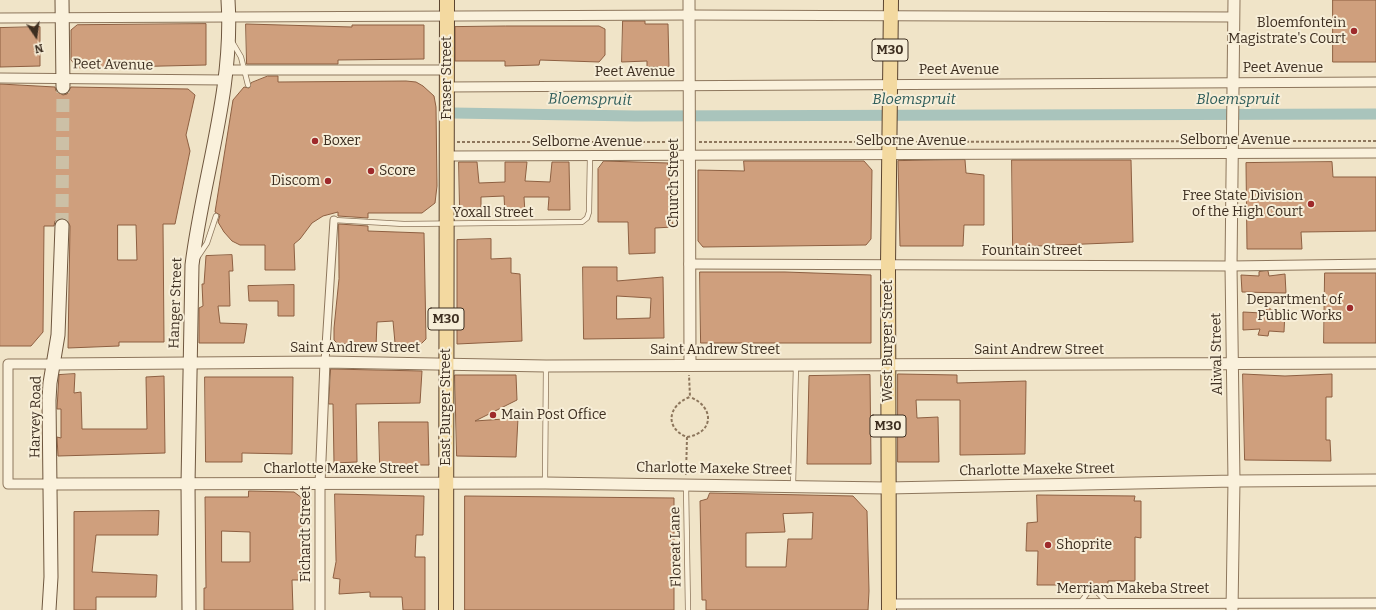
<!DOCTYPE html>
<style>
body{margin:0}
#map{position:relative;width:1376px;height:610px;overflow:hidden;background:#f0e4c8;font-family:Bitter,serif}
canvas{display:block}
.north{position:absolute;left:16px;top:16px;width:40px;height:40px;-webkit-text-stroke:3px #f7eed8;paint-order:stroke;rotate:167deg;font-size:11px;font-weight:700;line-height:16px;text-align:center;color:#3d2e20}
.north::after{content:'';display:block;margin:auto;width:14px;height:18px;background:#3d2e20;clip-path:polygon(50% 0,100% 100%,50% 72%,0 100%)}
</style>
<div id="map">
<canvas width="1376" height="610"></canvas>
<div class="north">N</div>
</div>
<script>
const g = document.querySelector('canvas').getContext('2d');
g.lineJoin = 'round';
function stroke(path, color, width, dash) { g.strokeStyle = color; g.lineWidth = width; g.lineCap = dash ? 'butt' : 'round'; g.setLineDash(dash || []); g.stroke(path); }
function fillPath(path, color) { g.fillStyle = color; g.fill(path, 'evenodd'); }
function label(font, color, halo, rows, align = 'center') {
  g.font = font + ' Bitter,serif'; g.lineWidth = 4; g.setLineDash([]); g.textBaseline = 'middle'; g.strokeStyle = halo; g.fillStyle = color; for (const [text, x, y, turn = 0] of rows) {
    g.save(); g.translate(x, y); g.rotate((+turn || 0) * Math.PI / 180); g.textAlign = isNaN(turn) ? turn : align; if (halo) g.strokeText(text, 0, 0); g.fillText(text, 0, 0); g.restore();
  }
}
const canal = new Path2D(`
 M 453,113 L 635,116 L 1376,114`);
const building = new Path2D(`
 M 1333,0 L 1376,0 L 1376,62 L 1333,62 Z
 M 623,21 L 645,21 L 645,24 L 668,24 L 669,67 L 647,67 L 647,61 L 622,62 Z
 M 206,24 L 206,65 L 78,68 L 71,60 L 71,30 L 77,25 Z
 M 246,24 L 352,27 L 352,25 L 424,25 L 424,59 L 338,60 L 338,64 L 247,64 Z
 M 506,26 L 599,26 L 605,29 L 605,55 L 599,62 L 540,60 L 539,65 L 505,66 L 505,61 L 455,61 L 455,27 Z
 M 40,27 L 40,66 L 0,67 L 0,28 Z
 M 268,76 L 278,76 L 278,82 L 406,81 L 416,82 L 423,86 L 434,96 L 436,107 L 437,186 L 435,203 L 422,213 L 368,213 L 368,218 L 338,216 L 338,212 L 323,216 L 312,223 L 300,239 L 294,244 L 295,270 L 265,270 L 265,245 L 240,245 L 232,241 L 224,232 L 218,222 L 220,215 L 215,212 L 233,100 L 244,87 L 249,88 L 251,83 Z
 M 0,84 L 55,87 L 56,91 L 63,95 L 67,94 L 71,87 L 188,89 L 195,95 L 186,135 L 190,151 L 175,224 L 163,224 L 164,342 L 119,342 L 119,346 L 68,348 L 70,226 L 67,219 L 62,218 L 55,221 L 54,226 L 44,226 L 43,332 L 31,346 L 0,346 ZM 118,225 L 136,225 L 137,260 L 118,260 Z
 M 965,160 L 966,173 L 984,175 L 984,225 L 964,225 L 963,246 L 900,246 L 898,161 Z
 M 1012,160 L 1131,160 L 1133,242 L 1013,247 Z
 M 604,161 L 668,163 L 673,227 L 655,228 L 655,253 L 629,254 L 628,222 L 598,222 L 598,169 Z
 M 744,161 L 864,161 L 872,170 L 871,239 L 866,245 L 703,247 L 698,241 L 698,170 L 744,171 Z
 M 459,162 L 477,162 L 479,183 L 505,182 L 505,162 L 527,162 L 525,181 L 550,182 L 552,162 L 569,162 L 570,210 L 548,210 L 549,197 L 524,197 L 525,213 L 505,214 L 504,196 L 481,197 L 481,209 L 460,210 Z
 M 1332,162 L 1333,177 L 1376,177 L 1376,231 L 1301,232 L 1302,249 L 1247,249 L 1246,163 Z
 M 339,224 L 368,226 L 368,231 L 424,233 L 426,339 L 421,344 L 395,343 L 393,321 L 377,322 L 376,346 L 337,343 L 334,340 L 334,328 L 339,279 Z
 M 491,239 L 491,259 L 511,258 L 511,273 L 520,274 L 522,341 L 457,344 L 457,240 Z
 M 232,255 L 233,271 L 229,271 L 230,306 L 218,306 L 220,323 L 247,324 L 244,343 L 199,343 L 199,308 L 203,306 L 202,284 L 204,284 L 206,256 Z
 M 583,267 L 617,267 L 617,281 L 663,277 L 664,338 L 584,339 ZM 617,296 L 651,298 L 650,318 L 617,319 Z
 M 1268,271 L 1269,276 L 1285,274 L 1286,293 L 1242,292 L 1241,275 L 1259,276 L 1259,272 Z
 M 700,272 L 785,272 L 871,275 L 871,343 L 701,343 Z
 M 1325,273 L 1376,273 L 1376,343 L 1324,343 Z
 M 294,285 L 294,316 L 278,316 L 278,301 L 249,301 L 248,286 Z
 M 1267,307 L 1270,308 L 1270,310 L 1285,311 L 1284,332 L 1269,331 L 1268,336 L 1258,335 L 1260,329 L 1243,330 L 1243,312 L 1262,313 L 1262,309 L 1267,309 Z
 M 331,369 L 422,371 L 420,403 L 356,404 L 357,462 L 334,463 L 333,404 L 329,404 Z
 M 75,374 L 74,393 L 81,392 L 82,429 L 147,429 L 146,377 L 164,376 L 165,453 L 58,456 L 57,437 L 61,438 L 61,409 L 57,409 L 59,375 Z
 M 898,374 L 957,375 L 957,383 L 1026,381 L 1025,454 L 960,455 L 960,400 L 916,400 L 917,418 L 938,417 L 939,462 L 898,462 Z
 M 1243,374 L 1285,376 L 1332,374 L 1332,397 L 1326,397 L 1326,440 L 1330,440 L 1331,461 L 1245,460 Z
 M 455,375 L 516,375 L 517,400 L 475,421 L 518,418 L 516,457 L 457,456 Z
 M 870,375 L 871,464 L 807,464 L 809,376 Z
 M 205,377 L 293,377 L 292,454 L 242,453 L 242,462 L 206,462 Z
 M 379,422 L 428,422 L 429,465 L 380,465 Z
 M 249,491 L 294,492 L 302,498 L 302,580 L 292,580 L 293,610 L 204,610 L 204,588 L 206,588 L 205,497 L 248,497 ZM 222,531 L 250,532 L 250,562 L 222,562 Z
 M 710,493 L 853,496 L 867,511 L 869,591 L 868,610 L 706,610 L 706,600 L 702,600 L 700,501 L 707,499 ZM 813,513 L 812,539 L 788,539 L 786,567 L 746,567 L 746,533 L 785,532 L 783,514 Z
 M 335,494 L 424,496 L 423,535 L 416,535 L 415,557 L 425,557 L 425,610 L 403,610 L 402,597 L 370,597 L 370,592 L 339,594 L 340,579 L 333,578 L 336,562 Z
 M 1037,495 L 1135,496 L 1134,501 L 1141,501 L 1141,538 L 1135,537 L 1135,581 L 1108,581 L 1108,586 L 1096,586 L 1092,583 L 1088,585 L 1037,585 L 1038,551 L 1026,551 L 1027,523 L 1037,522 Z
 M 465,496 L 674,498 L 674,610 L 465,610 Z
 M 159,511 L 158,535 L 96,535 L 92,572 L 157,575 L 156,597 L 96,597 L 96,610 L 74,610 L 74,512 Z`);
const secondaryTunnel = new Path2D(`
 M 62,226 L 63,87`);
const path = new Path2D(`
 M 1243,141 L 1376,141
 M 457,142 L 679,142
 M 699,142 L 879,142
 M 901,142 L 1223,141
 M 687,437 C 714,433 715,407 690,397
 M 686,475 L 687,437 C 664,428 668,405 690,397 L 689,375`);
const service = new Path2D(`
 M 231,40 L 241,57 L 248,85
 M 334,220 L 404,224 L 582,222 L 587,218 L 589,212 L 590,156
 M 197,258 L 207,243 L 216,216
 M 545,482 L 546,366
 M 686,485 L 688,610
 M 793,485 L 796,365
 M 1080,603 L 1092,587 L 1107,602`);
const pedestrian = new Path2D(`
 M 325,362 L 334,220`);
const minor = new Path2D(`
 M 0,18 L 689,15 L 1234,17
 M 226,70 L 446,70
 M 0,78 L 225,80
 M 446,87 L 1376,82
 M 447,156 L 1376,153
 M 689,264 L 1231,266 L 1376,264
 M 51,484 L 8,484 L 8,364 L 54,364
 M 889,604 L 1376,603
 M 320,610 L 320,484 L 325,362`);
const tertiary = new Path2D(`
 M 689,0 L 690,365
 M 54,364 L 325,362 L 546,366 L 1376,363
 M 51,484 L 545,483 L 887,488 L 1234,481 L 1376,480
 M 1232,610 L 1234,481 L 1231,266 L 1234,0`);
const secondary = new Path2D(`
 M 62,0 L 63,87
 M 49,610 L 51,577 L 49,400 L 50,383 L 58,335 L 62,226
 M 189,610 L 188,484 L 192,265 C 203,176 234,90 228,0`);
const primary = new Path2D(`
 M 446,610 L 447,0
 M 889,610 L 888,265 L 891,0`);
const markers = [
 [1354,31,4,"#9e2a2b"],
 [315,141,4,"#9e2a2b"],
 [371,171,4,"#9e2a2b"],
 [328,181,4,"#9e2a2b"],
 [1311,204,4,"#9e2a2b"],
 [1350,308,4,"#9e2a2b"],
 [493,415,4,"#9e2a2b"],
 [1048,545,4,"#9e2a2b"]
];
const shields = [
 [890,50,36],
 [446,319,36],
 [888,426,36]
];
const shieldNames = [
 ["M30",890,50],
 ["M30",446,319],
 ["M30",888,426]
];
const poiNames = [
 ["Bloemfontein",1346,23],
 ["Magistrate's Court",1346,39],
 ["Boxer",323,141,"left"],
 ["Score",379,171,"left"],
 ["Discom",320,181],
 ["Free State Division",1303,196],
 ["of the High Court",1303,212],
 ["Department of",1342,300],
 ["Public Works",1342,316],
 ["Main Post Office",501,415,"left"],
 ["Shoprite",1056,545,"left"]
];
const streetNames = [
 ["Peet Avenue",113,65,1],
 ["Peet Avenue",1283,68],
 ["Peet Avenue",959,70],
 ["Peet Avenue",635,72],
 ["Fraser Street",447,78,-90],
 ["Selborne Avenue",1235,140],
 ["Selborne Avenue",911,141],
 ["Selborne Avenue",587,142],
 ["Church Street",674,183,-90],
 ["Yoxall Street",493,213],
 ["Fountain Street",1032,251],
 ["Hanger Street",176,303,-88],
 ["West Burger Street",888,341,-90],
 ["Saint Andrew Street",355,348],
 ["Saint Andrew Street",715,350],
 ["Saint Andrew Street",1039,350],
 ["Aliwal Street",1217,354,-91],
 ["East Burger Street",446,407,-90],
 ["Harvey Road",36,417,-89],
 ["Charlotte Maxeke Street",341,469],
 ["Charlotte Maxeke Street",714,469,1],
 ["Charlotte Maxeke Street",1037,470,-1],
 ["Fichardt Street",306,534,-90],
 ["Floreat Lane",676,547,-91],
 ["Merriam Makeba Street",1133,589]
];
const waterNames = [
 ["Bloemspruit",590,100,1],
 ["Bloemspruit",914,100],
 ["Bloemspruit",1238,100]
];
stroke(canal, '#a9c4bc', 11);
fillPath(building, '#cf9f7d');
stroke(building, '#8d5f41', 1);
stroke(secondaryTunnel, '#ccc0a6', 13, [13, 6]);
stroke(service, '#8d765c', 6);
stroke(pedestrian, '#8d765c', 9);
stroke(minor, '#8d765c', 11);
stroke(tertiary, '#8d765c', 13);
stroke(secondary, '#6f573f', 15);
stroke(primary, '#5b4430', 16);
stroke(path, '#8d765c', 2, [3, 2]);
stroke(service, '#faf1dc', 4.5);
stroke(pedestrian, '#faf1dc', 7);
stroke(minor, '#faf1dc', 9);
stroke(tertiary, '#faf1dc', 11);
stroke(secondary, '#faf1dc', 13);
stroke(primary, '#f3d9a0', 14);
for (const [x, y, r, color] of markers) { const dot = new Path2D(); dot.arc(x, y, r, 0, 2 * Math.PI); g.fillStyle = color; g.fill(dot); stroke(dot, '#f7eed8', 1.5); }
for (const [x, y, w] of shields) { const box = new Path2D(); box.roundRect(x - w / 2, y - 11, w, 22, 3); g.fillStyle = '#f7eed8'; g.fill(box); stroke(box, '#3d2e20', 1); }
label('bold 13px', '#3d2e20', null, shieldNames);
label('14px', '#3d2e20', '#f7eed8', poiNames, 'right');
label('14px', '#3d2e20', '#f7eed8', streetNames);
label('italic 15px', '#2f5d5a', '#f7eed8', waterNames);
</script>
